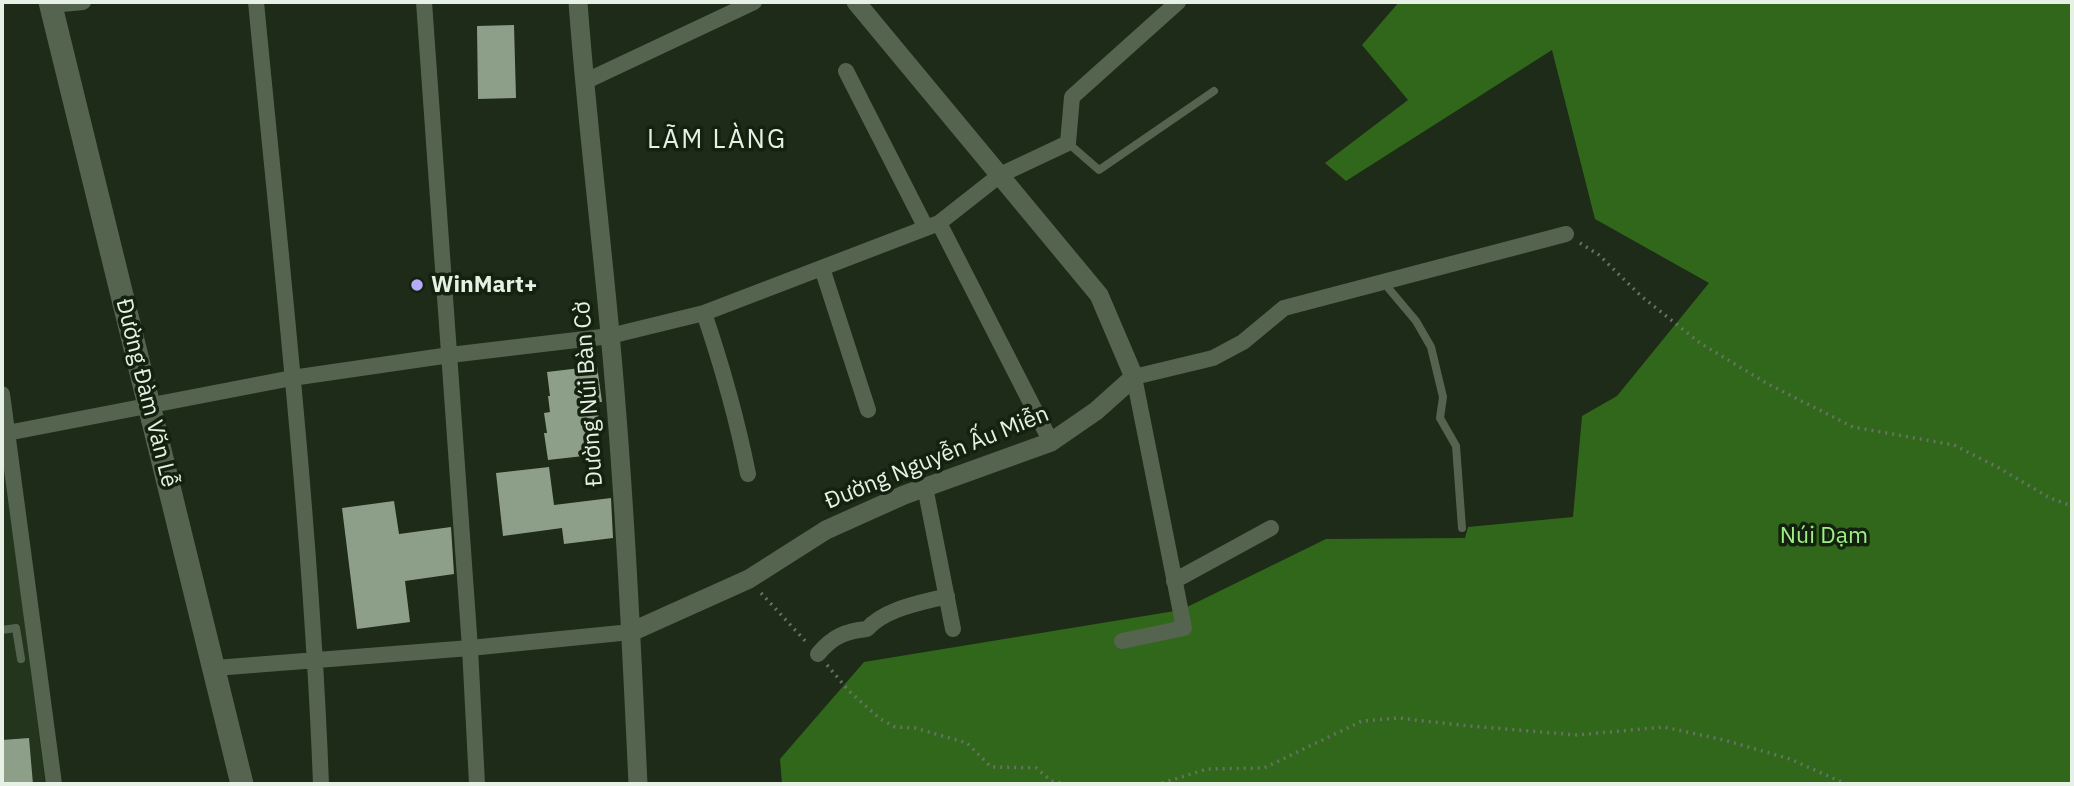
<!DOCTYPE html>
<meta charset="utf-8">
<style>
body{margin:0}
#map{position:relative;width:2074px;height:786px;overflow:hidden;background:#1d2b18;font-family:"IBM Plex Sans",sans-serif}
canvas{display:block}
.frame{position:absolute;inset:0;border:4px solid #e7f0e4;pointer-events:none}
</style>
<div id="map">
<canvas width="2074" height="786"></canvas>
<div class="frame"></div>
</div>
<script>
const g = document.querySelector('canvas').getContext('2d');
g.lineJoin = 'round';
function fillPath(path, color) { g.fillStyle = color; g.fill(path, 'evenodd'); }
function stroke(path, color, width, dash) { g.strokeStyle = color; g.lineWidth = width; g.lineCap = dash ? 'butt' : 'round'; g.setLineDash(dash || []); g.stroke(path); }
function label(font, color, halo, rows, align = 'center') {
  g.font = font + ' "IBM Plex Sans",sans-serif'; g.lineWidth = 7; g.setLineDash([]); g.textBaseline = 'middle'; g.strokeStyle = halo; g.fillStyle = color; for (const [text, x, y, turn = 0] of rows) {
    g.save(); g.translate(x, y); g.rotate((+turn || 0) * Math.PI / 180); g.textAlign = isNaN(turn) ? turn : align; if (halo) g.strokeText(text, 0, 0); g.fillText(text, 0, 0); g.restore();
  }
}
const built = new Path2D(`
 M 2,440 L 45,784 L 2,784 Z`);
const forest = new Path2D(`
 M 1399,2 L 2072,2 L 2072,784 L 782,784 L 780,759 L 864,662 L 1181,610 L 1326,539 L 1465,538 L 1468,527 L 1573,517 L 1582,416 L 1617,396 L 1709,283 L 1595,219 L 1552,50 L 1346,181 L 1325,163 L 1408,100 L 1362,45 Z`);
const building = new Path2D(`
 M 514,25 L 516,98 L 478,99 L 477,26 Z
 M 597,366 L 602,402 L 596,402 L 599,419 L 596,419 L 601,454 L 548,460 L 544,433 L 547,433 L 544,413 L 550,412 L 548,396 L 550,396 L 547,372 Z
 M 549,467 L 554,505 L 611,498 L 613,538 L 564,544 L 562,528 L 503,536 L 496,473 Z
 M 394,501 L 399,534 L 451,527 L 454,574 L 405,581 L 410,622 L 357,629 L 342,508 Z
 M 29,738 L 33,784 L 2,784 L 2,740 Z`);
const path = new Path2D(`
 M 1580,243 L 1599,255 L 1641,296 L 1700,343 L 1768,384 L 1853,427 L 1954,445 L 1999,468 L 2050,498 L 2072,506
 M 761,593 L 808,644
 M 827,665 L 849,691 L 879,718 L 895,727 L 915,728 L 967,743 L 991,767 L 1036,768 L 1052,781 L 1067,784
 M 1120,784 L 1159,784 L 1207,769 L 1264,768 L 1362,721 L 1398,718 L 1469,726 L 1577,735 L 1664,727 L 1724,740 L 1790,759 L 1846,784`);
const service = new Path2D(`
 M 1068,143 L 1099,170 L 1214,91
 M 1384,283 L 1416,321 L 1431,347 L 1443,397 L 1440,418 L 1456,446 L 1462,528
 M 2,630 L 16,628 L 21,659`);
const minor = new Path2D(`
 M 256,2 C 281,262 311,523 321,784
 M 424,2 L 470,648 L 477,784
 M 51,5 L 83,2
 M 846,71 L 926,228
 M 584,82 L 754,2
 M 939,223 L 1051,442
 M 822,268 L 868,410
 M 704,313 C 722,366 737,419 748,474
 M 2,394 L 54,784
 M 7,433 L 292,378 L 450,355 L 610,336 L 704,313 L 939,223 L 1000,175 L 1068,143 L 1072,97 L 1178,2
 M 925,487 L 953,629
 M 1174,581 L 1271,528
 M 1122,641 L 1184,628 L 1134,377 L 1213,358 L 1243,342 L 1284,308 L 1566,234
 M 818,654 C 832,637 845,631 867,629 C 886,608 921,603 947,596
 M 215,668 L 470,648 L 631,632`);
const tertiary = new Path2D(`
 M 578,2 C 586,113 600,223 610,334 C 624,484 631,634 638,784
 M 631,632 L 749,579 L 826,530 L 904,495 L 1051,442 L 1096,411 L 1134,377 L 1099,295 L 856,2`);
const secondary = new Path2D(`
 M 50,2 L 242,784`);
const markers = [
 [417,285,7,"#b4acf9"]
];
const poiNames = [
 ["WinMart+",431,285]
];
const streetNames = [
 ["Đường Đàm Văn Lễ",146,393,76],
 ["Đường Núi Bàn Cờ",589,394,-94],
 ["Đường Nguyễn Ấu Miễn",937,458,-22]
];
const parkNames = [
 ["Núi Dạm",1824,536]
];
const quarterNames = [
 ["LÃM LÀNG",717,140]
];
fillPath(built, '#23351d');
fillPath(forest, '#31671b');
fillPath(building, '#8e9f89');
stroke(path, '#667262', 3.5, [2, 5]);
stroke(service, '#54644f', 8);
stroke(minor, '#54644f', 16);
stroke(tertiary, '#54644f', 19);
stroke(secondary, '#54644f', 23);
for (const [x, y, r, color] of markers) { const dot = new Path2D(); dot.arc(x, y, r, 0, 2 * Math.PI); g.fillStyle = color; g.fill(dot); stroke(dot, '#13210f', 2.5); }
label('bold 23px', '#e7f0e4', '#13210f', poiNames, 'left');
label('23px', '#e7f0e4', '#13210f', streetNames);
label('23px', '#a2ed88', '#13210f', parkNames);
g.letterSpacing = '2px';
label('26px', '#e7f0e4', '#13210f', quarterNames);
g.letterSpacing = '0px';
</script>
